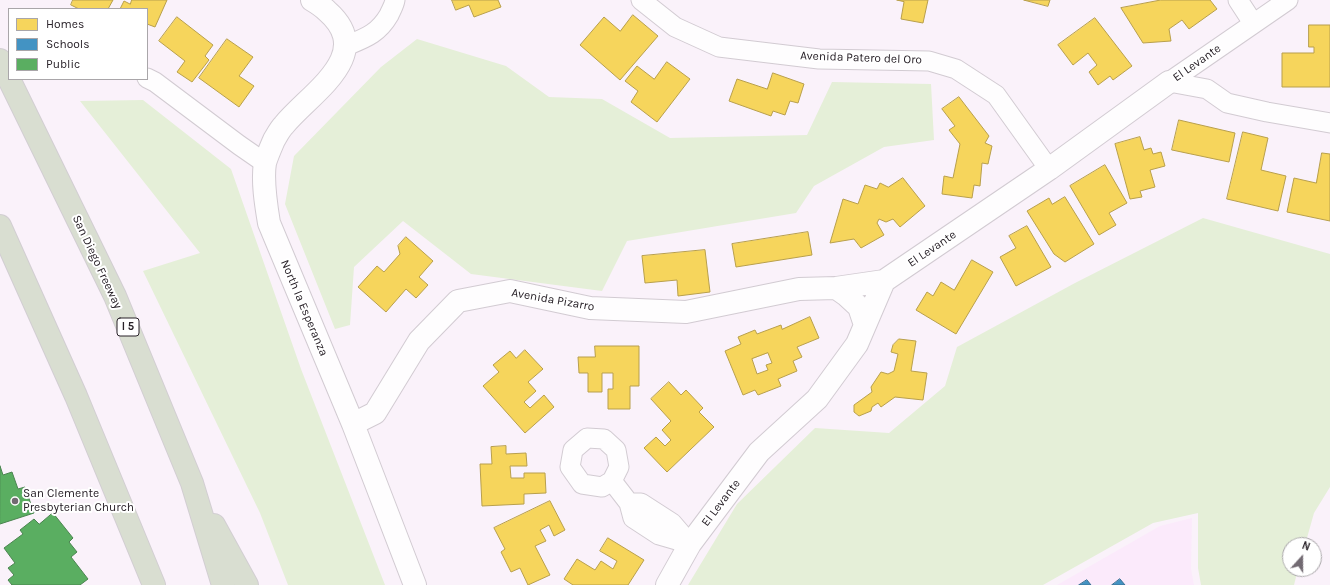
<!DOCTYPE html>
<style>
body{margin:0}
#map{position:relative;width:1330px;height:585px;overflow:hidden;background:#faf2fa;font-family:Karla,sans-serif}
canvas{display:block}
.legend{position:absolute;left:8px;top:8px;width:140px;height:72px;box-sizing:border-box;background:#fff;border:1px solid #a9a6a9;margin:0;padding:5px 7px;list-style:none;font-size:12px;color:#282128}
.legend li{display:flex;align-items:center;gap:8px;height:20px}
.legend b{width:20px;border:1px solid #a9a6a9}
.north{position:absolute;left:1282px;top:537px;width:40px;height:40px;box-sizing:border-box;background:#fff;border:1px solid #a9a6a9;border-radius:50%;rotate:21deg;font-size:11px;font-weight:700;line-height:16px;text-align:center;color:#282128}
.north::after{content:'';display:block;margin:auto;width:14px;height:18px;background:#726a72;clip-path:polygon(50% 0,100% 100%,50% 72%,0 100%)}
</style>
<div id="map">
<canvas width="1330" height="585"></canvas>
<ul class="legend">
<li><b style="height:11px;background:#f6d55c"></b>Homes</li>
<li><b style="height:11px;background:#4393c3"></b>Schools</li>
<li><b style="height:11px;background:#5aae61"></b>Public</li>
</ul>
<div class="north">N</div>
</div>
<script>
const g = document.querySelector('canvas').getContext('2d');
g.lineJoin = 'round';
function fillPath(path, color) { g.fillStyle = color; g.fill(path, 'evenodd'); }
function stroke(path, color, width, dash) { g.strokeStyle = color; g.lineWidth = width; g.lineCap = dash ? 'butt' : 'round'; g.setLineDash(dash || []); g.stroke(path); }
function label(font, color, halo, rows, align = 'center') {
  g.font = font + ' Karla,sans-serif'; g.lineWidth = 4; g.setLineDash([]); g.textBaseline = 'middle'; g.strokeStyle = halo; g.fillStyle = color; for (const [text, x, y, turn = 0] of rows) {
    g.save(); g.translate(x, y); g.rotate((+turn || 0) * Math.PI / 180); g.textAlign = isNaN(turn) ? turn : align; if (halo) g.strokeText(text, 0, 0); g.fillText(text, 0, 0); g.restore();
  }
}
const built = new Path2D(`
 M 1192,518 L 1191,569 L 1194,585 L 1057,585 L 1160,526 Z`);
const green = new Path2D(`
 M 417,39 L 506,66 L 549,97 L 602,99 L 670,138 L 807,135 L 832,82 L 931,84 L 934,140 L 884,147 L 814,186 L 796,213 L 627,241 L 602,291 L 471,274 L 403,221 L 354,267 L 350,325 L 335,329 L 285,204 L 294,156 L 381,67 Z
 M 143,100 L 231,169 L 301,369 L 385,585 L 288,585 L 260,513 L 143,271 L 200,253 L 80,101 Z
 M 1203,218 L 1330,254 L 1330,487 L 1314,513 L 1305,545 L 1290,545 L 1290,569 L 1298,569 L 1294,585 L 1201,585 L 1198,568 L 1198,513 L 1153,523 L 1043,585 L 688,585 L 737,504 L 815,428 L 889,433 L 945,386 L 957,347 L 1075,283 Z`);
const homes = new Path2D(`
 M 73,0 L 113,0 L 108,9 L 79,9 L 71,5 Z
 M 132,0 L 167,0 L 155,27 L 147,24 L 147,9 L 120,9 L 124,1 L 130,4 Z
 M 452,0 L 498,0 L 501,7 L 474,17 L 469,5 L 456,10 Z
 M 897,0 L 928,0 L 923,23 L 901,19 L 904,2 Z
 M 1024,0 L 1050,0 L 1048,6 Z
 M 1161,0 L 1210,0 L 1217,9 L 1189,29 L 1182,20 L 1169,29 L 1171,41 L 1143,43 L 1121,8 Z
 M 633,15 L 658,36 L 620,80 L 580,45 L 604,17 L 620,31 Z
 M 177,17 L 213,45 L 205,56 L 209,60 L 192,82 L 177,72 L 185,61 L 159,41 Z
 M 1095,18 L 1132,66 L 1113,80 L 1110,76 L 1098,85 L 1089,72 L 1097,65 L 1088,53 L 1073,65 L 1058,45 Z
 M 1309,25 L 1330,25 L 1330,87 L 1282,87 L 1282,53 L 1314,53 L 1314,47 L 1309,47 Z
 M 227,39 L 253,57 L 239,76 L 254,86 L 239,107 L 199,78 Z
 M 667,62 L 690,79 L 657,122 L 631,102 L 638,91 L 625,81 L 637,66 L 654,79 Z
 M 773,73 L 804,84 L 798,103 L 790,101 L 785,115 L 773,111 L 771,116 L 729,101 L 737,79 L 767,89 Z
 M 959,97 L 989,136 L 985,143 L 992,146 L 988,164 L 982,163 L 980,186 L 974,185 L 972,198 L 942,194 L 944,176 L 953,178 L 960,144 L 949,130 L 955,126 L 942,109 Z
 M 1179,120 L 1235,133 L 1229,162 L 1172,150 Z
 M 1243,132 L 1268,138 L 1261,170 L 1286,176 L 1278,211 L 1227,199 Z
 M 1140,137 L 1144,150 L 1151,148 L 1153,154 L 1161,152 L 1165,166 L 1150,170 L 1155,187 L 1140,191 L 1142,197 L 1130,199 L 1115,144 Z
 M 1322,153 L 1330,154 L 1330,221 L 1287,212 L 1294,178 L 1316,183 Z
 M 1105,165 L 1127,203 L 1109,213 L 1116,225 L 1099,235 L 1070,186 Z
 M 903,178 L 925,206 L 900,227 L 893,219 L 886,222 L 879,219 L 877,223 L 884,235 L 861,248 L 854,239 L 830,243 L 843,199 L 858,204 L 865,185 L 877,189 L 880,183 L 888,187 Z
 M 1065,197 L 1094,244 L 1065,262 L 1054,254 L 1027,211 L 1049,198 L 1052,204 Z
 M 1027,226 L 1051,267 L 1016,286 L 1000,257 L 1016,248 L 1009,236 Z
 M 808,232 L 812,255 L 736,267 L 732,244 Z
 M 406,237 L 433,261 L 419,277 L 428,285 L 416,298 L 406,289 L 386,312 L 358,287 L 377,266 L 384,272 L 400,254 L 398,246 Z
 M 705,250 L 710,292 L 678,296 L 677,280 L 645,283 L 642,256 Z
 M 972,260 L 993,272 L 956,334 L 916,310 L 927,292 L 933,296 L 941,282 L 954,290 Z
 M 810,317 L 819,338 L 797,347 L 802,357 L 793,361 L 797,371 L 778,379 L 781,386 L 758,395 L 755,390 L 743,395 L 725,351 L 741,344 L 738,337 L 755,330 L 757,334 L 781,325 L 782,329 ZM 768,353 L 772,363 L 766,365 L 768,370 L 757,374 L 752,359 Z
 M 899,339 L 916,341 L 911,371 L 927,373 L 923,400 L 895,397 L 881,407 L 878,403 L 872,407 L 871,411 L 859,416 L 854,412 L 854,405 L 872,392 L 871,387 L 881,372 L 888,374 L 894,371 L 898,354 L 891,352 L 893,345 Z
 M 595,346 L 639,346 L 639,386 L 630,386 L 630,409 L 608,409 L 608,389 L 613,389 L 613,373 L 602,373 L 602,392 L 588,392 L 588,373 L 579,373 L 578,357 L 595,357 Z
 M 525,350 L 543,369 L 528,382 L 536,391 L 524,402 L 530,408 L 544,395 L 554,407 L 525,433 L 483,386 L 499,372 L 493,365 L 510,351 L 516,358 Z
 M 669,382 L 681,395 L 686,390 L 703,408 L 699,412 L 714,427 L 667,472 L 644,448 L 656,437 L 665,446 L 671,440 L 662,430 L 671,421 L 651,399 Z
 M 506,446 L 506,454 L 526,453 L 527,466 L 510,466 L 511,478 L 524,478 L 524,473 L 545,473 L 546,493 L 524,494 L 524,504 L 482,506 L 480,464 L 492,464 L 491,447 Z
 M 550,501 L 565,530 L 554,536 L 549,525 L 540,530 L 546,541 L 535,546 L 550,575 L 528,585 L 520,568 L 511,572 L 501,552 L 505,549 L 494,528 Z
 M 608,538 L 644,560 L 628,585 L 573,585 L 564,579 L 577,559 L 595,570 L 601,561 L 613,569 L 617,561 L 600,551 Z`);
const schools = new Path2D(`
 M 1120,579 L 1125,585 L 1112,585 Z
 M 1087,580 L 1091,585 L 1079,585 Z`);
const public = new Path2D(`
 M 0,466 L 3,475 L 12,472 L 18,489 L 25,487 L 34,513 L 0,524 Z
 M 53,513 L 73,538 L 69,542 L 77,552 L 71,557 L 88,579 L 80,585 L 12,585 L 8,580 L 14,575 L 8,568 L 15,563 L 4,548 L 23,534 L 20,530 L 34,519 L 39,524 Z`);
const minor = new Path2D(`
 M 641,0 L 675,27 L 719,47 L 819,59 L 929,61 L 956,69 L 996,95 L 1049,169
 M 1238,0 L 1253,23
 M 346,46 C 365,38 378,34 389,15 C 391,10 394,6 395,0
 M 147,78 L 155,82 L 239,145 L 265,163
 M 1169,82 L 1207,89 L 1227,103 L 1267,112 L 1330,123
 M 1169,82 L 1288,0
 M 587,438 L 604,439 L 616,450 L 619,467 L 612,481 L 602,487 L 582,484 L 570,467 L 573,450 Z
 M 612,481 L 629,503 L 633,518 L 659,535 L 690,544
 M 629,503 L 641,503 L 672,523 L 690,544`);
const tertiary = new Path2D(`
 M 312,0 C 317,3 323,7 327,11 C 377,55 310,93 284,125 C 280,129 277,135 274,140 C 271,147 267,156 265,163 C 262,181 266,205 269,223 L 353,424 L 415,585
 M 836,288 L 846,295 L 859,307 L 865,325
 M 353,424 L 375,413 L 419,341 L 458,301 L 510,291 L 590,308 L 686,312 L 799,289 L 836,288 L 884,281
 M 667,585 L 690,544 L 759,452 L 817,399 L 857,344 L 884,281 L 1049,169 L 1169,82`);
const motorway = new Path2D(`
 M 0,60 L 9,79
 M 9,79 L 115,296 L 192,483 L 223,585
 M 0,226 L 76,396 L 154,585
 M 214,525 L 247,585`);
const markers = [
 [15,501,4,"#726a72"]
];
const shields = [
 [128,327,22]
];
const shieldNames = [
 ["I 5",128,327]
];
const streetNames = [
 ["Avenida Patero del Oro",861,58,2],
 ["El Levante",1197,63,-35],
 ["El Levante",932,249,-34],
 ["San Diego Freeway",97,262,65],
 ["Avenida Pizarro",553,300,10],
 ["North la Esperanza",304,308,67],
 ["El Levante",721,503,-53]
];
const poiNames = [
 ["San Clemente",23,494],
 ["Presbyterian Church",23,508]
];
fillPath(built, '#fbeafb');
fillPath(green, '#e5efd8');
fillPath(homes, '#f6d55c');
stroke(homes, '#b89f4c', 1);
fillPath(schools, '#4393c3');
stroke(schools, '#3b7194', 1);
fillPath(public, '#5aae61');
stroke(public, '#4b8450', 1);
stroke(minor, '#d2cbd2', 21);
stroke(tertiary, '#d2cbd2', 24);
stroke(motorway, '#d2ced2', 24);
stroke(minor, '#fefdfe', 19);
stroke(tertiary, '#fefdfe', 22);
stroke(motorway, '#d9ded1', 22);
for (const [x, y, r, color] of markers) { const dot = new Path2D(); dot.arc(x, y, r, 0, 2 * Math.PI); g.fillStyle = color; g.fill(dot); stroke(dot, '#fff', 1.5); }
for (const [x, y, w] of shields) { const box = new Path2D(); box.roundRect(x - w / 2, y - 9, w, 18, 3); g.fillStyle = '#fff'; g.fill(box); stroke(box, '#282128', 1); }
label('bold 11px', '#282128', null, shieldNames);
label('12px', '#282128', '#fff', streetNames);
label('12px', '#282128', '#fff', poiNames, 'left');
</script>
